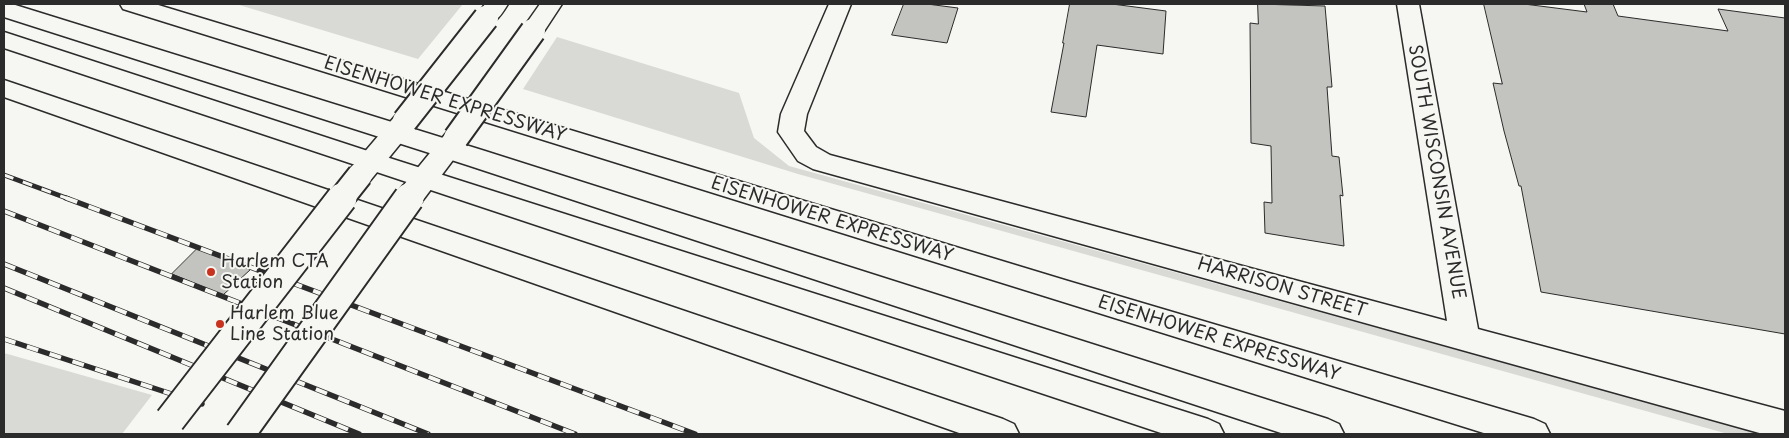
<!DOCTYPE html>
<style>
body{margin:0}
#map{position:relative;width:1789px;height:438px;overflow:hidden;background:#f6f6f2;font-family:"Playpen Sans",sans-serif}
canvas{display:block}
.frame{position:absolute;inset:0;border:5px solid #2b2b2b;pointer-events:none}
</style>
<div id="map">
<canvas width="1789" height="438"></canvas>
<div class="frame"></div>
</div>
<script>
const g = document.querySelector('canvas').getContext('2d');
g.lineJoin = 'round';
function fillPath(path, color) { g.fillStyle = color; g.fill(path, 'evenodd'); }
function stroke(path, color, width, dash) { g.strokeStyle = color; g.lineWidth = width; g.lineCap = dash ? 'butt' : 'round'; g.setLineDash(dash || []); g.stroke(path); }
function label(font, color, halo, rows, align = 'center') {
  g.font = font + ' "Playpen Sans",sans-serif'; g.lineWidth = 4; g.setLineDash([]); g.textBaseline = 'middle'; g.strokeStyle = halo; g.fillStyle = color; for (const [text, x, y, turn = 0] of rows) {
    g.save(); g.translate(x, y); g.rotate((+turn || 0) * Math.PI / 180); g.textAlign = isNaN(turn) ? turn : align; if (halo) g.strokeText(text, 0, 0); g.fillText(text, 0, 0); g.restore();
  }
}
const green = new Path2D(`
 M 236,4 L 463,4 L 418,59 Z
 M 557,37 L 739,93 L 754,138 L 789,166 L 1762,434 L 1728,434 L 798,174 L 523,89 Z
 M 4,353 L 152,395 L 122,434 L 4,434 Z`);
const building = new Path2D(`
 M 904,4 L 927,4 L 958,8 L 947,43 L 892,35 Z
 M 1070,4 L 1112,4 L 1166,11 L 1163,54 L 1097,45 L 1086,117 L 1051,112 L 1064,43 L 1063,43 Z
 M 1258,4 L 1325,6 L 1332,87 L 1327,87 L 1332,156 L 1339,157 L 1343,196 L 1340,195 L 1344,246 L 1265,233 L 1264,202 L 1272,203 L 1271,146 L 1251,143 L 1250,23 L 1258,24 Z
 M 1484,4 L 1524,4 L 1587,12 L 1584,4 L 1613,4 L 1618,16 L 1728,31 L 1718,9 L 1785,18 L 1785,334 L 1541,292 L 1521,186 L 1519,186 L 1504,131 L 1493,83 L 1502,84 Z
 M 197,249 L 208,253 L 251,269 L 223,295 L 172,274 Z`);
const street = new Path2D(`
 M 829,4 L 851,4 L 807,114 L 804,131 L 816,147 L 830,155 L 1447,321 L 1397,4 L 1419,4 L 1478,329 L 1785,411 L 1785,434 L 1763,434 L 813,169 L 798,161 L 778,132 L 781,114 Z`);
const primary = new Path2D(`
 M 485,4 L 508,4 C 500,17 494,27 478,23 L 475,18 Z
 M 540,4 L 562,4 L 541,36 L 533,38 L 525,36 L 521,31 Z
 M 405,112 L 414,115 L 418,121 L 414,127 L 369,182 L 360,185 L 351,182 L 347,175 L 351,168 L 396,115 Z
 M 456,129 L 465,132 L 469,138 L 465,144 L 423,200 L 413,203 L 403,200 L 400,193 L 403,186 L 447,132 Z`);
const highway = new Path2D(`
 M 4,4 L 12,4 L 485,151 L 1328,419 L 1339,424 L 1344,434 L 1284,434 L 467,165 L 4,17 Z
 M 120,4 L 155,4 L 1068,281 L 1534,419 L 1545,424 L 1550,434 L 1487,434 L 123,9 Z
 M 4,32 L 380,155 L 1208,419 L 1219,424 L 1224,434 L 1164,434 L 4,48 Z
 M 4,80 L 1003,419 L 1014,424 L 1019,434 L 962,434 L 4,97 Z`);
const railFar1 = new Path2D(`
 M 4,175 L 69,199`);
const rail = new Path2D(`
 M 66,198 L 695,434
 M 4,211 L 575,434
 M 4,264 L 428,434
 M 4,288 L 359,434
 M 4,339 L 202,404`);
const primaryBridgeFar1 = new Path2D(`
 M 405,121 L 486,18
 M 456,138 L 533,31
 M 341,199 L 360,175
 M 408,199 L 413,193`);
const primaryBridge = new Path2D(`
 M 170,420 L 342,198
 M 240,434 L 409,198`);
const markers = [
 [211,272,5,"#c8321e"],
 [220,324,5,"#c8321e"]
];
const streetNames = [
 ["EISENHOWER EXPRESSWAY",445,100,17],
 ["SOUTH WISCONSIN AVENUE",1436,172,80],
 ["EISENHOWER EXPRESSWAY",832,220,17],
 ["HARRISON STREET",1282,288,16],
 ["EISENHOWER EXPRESSWAY",1219,339,17]
];
const poiNames = [
 ["Harlem CTA",221,262],
 ["Station",221,283],
 ["Harlem Blue",230,314],
 ["Line Station",230,335]
];
fillPath(green, '#d9d9d5');
fillPath(building, '#c3c3c0');
stroke(building, '#2b2b2b', 1);
stroke(street, '#2b2b2b', 3);
stroke(primary, '#2b2b2b', 3);
stroke(highway, '#2b2b2b', 3);
fillPath(street, '#f6f6f2');
fillPath(primary, '#f6f6f2');
fillPath(highway, '#f6f6f2');
stroke(railFar1, '#2b2b2b', 5);
stroke(rail, '#2b2b2b', 5.5);
stroke(railFar1, '#f6f6f2', 3, [10]);
stroke(rail, '#f6f6f2', 4, [12]);
stroke(primaryBridgeFar1, '#2b2b2b', 28, []);
stroke(primaryBridge, '#2b2b2b', 33, []);
stroke(primaryBridgeFar1, '#f6f6f2', 24);
stroke(primaryBridge, '#f6f6f2', 29);
for (const [x, y, r, color] of markers) { const dot = new Path2D(); dot.arc(x, y, r, 0, 2 * Math.PI); g.fillStyle = color; g.fill(dot); stroke(dot, '#f6f6f2', 2); }
label('18px', '#2b2b2b', '#f6f6f2', streetNames);
label('18px', '#2b2b2b', '#f6f6f2', poiNames, 'left');
</script>
